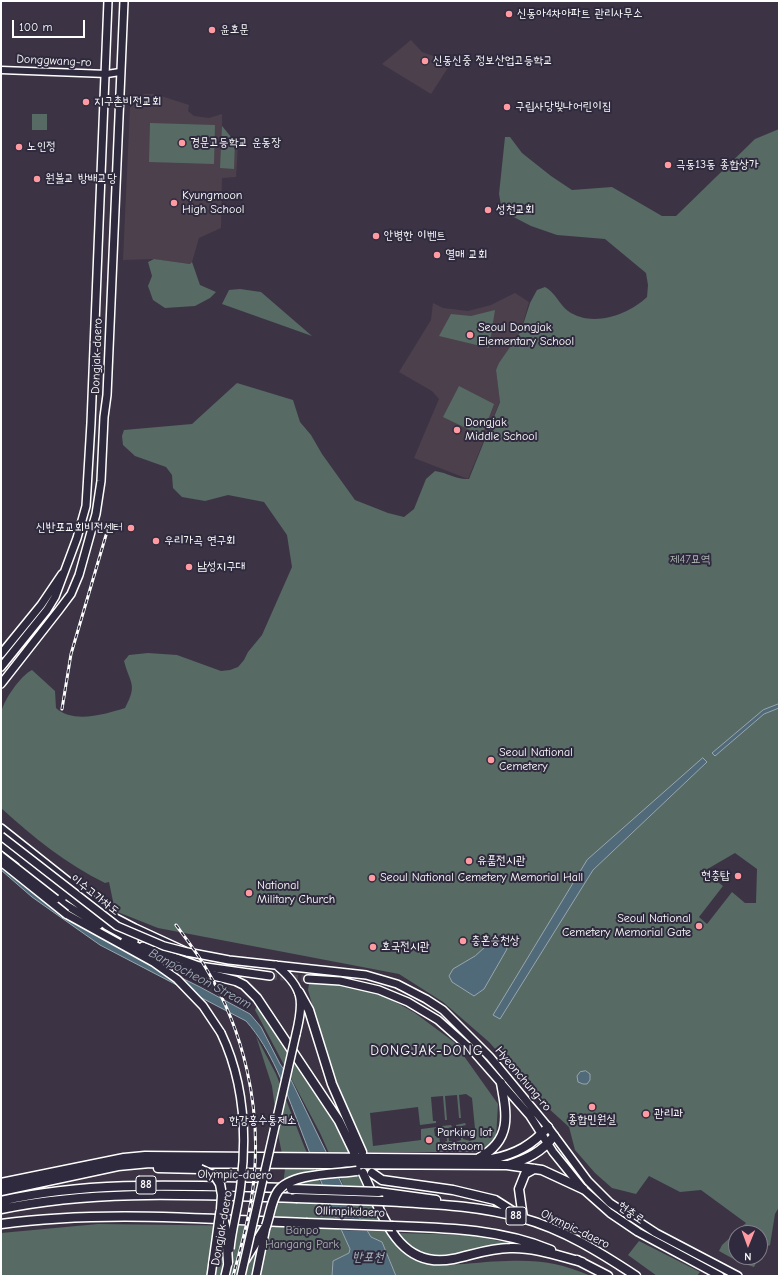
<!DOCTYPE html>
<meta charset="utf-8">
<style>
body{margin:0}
#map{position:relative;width:780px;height:1277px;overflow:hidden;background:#3c3444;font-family:"Comic Neue",sans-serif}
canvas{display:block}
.frame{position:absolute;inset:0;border:2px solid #fff;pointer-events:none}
.north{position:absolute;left:728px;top:1225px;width:40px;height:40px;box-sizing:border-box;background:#2f2a3d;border:1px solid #827f8b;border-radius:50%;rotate:181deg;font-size:11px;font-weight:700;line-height:16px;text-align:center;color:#fff}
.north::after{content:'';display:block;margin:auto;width:14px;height:18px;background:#ff9aa2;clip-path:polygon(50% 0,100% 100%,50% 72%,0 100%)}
.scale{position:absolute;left:12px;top:20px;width:73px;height:18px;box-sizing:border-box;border:2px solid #fff;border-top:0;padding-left:5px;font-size:12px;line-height:14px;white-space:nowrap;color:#fff;-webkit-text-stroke:3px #2f2a3d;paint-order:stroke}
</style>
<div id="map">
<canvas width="780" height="1277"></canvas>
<div class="frame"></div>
<div class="north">N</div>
<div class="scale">100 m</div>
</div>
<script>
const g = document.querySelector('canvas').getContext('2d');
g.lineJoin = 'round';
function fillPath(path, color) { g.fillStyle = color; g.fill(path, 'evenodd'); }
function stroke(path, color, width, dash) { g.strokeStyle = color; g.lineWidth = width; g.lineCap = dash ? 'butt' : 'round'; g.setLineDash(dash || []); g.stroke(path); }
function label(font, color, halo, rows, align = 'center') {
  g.font = font + ' "Comic Neue","Poor Story",sans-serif'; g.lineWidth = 4; g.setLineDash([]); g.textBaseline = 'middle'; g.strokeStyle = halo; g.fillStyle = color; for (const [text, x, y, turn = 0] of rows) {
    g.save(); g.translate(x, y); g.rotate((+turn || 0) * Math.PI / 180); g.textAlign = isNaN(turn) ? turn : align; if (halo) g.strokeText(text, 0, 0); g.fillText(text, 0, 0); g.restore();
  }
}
const built = new Path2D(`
 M 411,40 L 422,52 L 447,61 L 453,60 L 431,94 L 382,64 Z
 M 144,94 L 155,94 L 189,105 L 188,111 L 194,116 L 209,118 L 222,114 L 222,126 L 238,145 L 236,177 L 222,178 L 221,228 L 199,238 L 192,262 L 190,264 L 153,259 L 123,260 L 130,108 Z
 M 515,293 L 529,302 L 521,330 L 496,370 L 500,401 L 468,479 L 414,458 L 439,399 L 432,391 L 399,372 L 431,320 L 433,303 L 443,308 L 468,311 L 491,305 Z`);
const green = new Path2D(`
 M 32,114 L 47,114 L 47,130 L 32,130 Z
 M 150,123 L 215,125 L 214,164 L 149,162 Z
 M 222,126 L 235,142 L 234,169 L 220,168 Z
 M 779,129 L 779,1207 L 775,1214 L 770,1245 L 760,1250 L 760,1233 L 736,1233 L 736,1257 L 759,1257 L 754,1267 L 739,1262 L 719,1251 L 722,1245 L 746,1223 L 701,1190 L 680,1192 L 649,1176 L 636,1194 L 612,1188 L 595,1173 L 575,1150 L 569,1127 L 547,1107 L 489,1042 L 443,1002 L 399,974 L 158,928 L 115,911 L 109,882 L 105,883 C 66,864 33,837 1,808 L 1,714 C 2,702 21,675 32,670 L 55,691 L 56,708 C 73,724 106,714 125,708 C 138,684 130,684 124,661 L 129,655 L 148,653 L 177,655 L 221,671 L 230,670 L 238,667 L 244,660 L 248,652 L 262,635 L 292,567 L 287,535 L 264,502 L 228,495 L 205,501 L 182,497 L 173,488 L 172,475 L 166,467 L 135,456 L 123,445 L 122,436 L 124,430 L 192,424 L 237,383 L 293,400 L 300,422 L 311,435 L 322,454 L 355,500 L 388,513 L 404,517 L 414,509 L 426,479 L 435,471 C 449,473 456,480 469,479 L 500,402 L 496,370 L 499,363 L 521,331 L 530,303 L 537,290 L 545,287 C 555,292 559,304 568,311 C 592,328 628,315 647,297 L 648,285 L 646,273 L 605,239 L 557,235 L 531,226 L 502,211 L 499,194 L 505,137 L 510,137 L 522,153 L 551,176 L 572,190 L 612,187 L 662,216 L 676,216 L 755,139 ZM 735,853 L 757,869 L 756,903 L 745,903 L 732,892 L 707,924 L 699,917 L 723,886 L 704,871 Z
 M 154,259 L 190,264 L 192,262 L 200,285 L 216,292 L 210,298 L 195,306 L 165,308 L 153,300 L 148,286 L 152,276 L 148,262 Z
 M 240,289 L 261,292 L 312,336 L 222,304 L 229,290 Z
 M 495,310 L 489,348 L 439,336 L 451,314 L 471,316 Z
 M 459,386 L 494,404 L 482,436 L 443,417 Z
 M 312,983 L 349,986 L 378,992 L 415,1013 L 454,1042 L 498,1104 L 496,1138 L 486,1149 L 477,1152 L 369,1152 L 366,1151 L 334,1080 L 308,990 L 309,984 ZM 466,1094 L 472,1098 L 476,1139 L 470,1141 L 463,1139 L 462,1126 L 466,1125 L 465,1123 L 456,1125 L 456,1126 L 460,1126 L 461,1140 L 456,1142 L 449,1141 L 448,1128 L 452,1127 L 451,1125 L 442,1126 L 442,1128 L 446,1128 L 447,1141 L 442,1143 L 440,1142 L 439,1136 L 435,1136 L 434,1129 L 437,1127 L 421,1129 L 421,1140 L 373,1146 L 370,1113 L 418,1107 L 420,1125 L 436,1123 L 436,1121 L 433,1121 L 431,1097 L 443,1096 L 445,1120 L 447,1120 L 445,1096 L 457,1095 L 459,1118 L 461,1118 L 459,1095 Z
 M 258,1002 L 334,1120 L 388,1232 C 394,1241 401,1253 410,1257 C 441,1271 476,1261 507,1261 C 541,1260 560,1263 591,1276 L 396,1276 L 382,1242 L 371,1237 L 352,1205 L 320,1133 L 255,1010 Z
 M 256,1036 L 276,1074 L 304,1146 L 350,1249 L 349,1253 L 333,1261 L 332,1276 L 1,1276 L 1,1233 L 98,1224 L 261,1226 L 281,1201 L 285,1169 L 279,1139 L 272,1086 Z
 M 399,1233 L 468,1235 L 525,1246 C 499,1249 441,1263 418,1252 C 411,1248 403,1240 399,1233 Z
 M 639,1241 L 700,1272 L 697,1276 L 657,1276 L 628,1255 Z`);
const water = new Path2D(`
 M 779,704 L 779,708 L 764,714 L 715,756 L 712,753 L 763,710 Z
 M 703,758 L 707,762 L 593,870 L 500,1019 L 493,1015 L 587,860 Z
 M 1,862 L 75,921 L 102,939 L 200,987 L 250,1014 L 261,1027 L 280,1064 L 291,1080 L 352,1205 L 371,1237 L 382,1242 L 396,1276 L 332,1276 L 333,1261 L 349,1253 L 350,1249 C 331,1208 315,1167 299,1125 C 285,1089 272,1050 246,1021 L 100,945 L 32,897 L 1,870 Z
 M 493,940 L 497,940 L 506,945 L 507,949 L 484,989 L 474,996 L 452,982 L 449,976 L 453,969 L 475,956 Z
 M 586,1071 L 590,1074 L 590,1080 L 587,1084 L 583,1084 L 578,1082 L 577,1076 L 580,1072 Z`);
const pier = new Path2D(`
 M 333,1218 L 362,1219 L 369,1231 L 339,1230 Z`);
const primaryTunnel = new Path2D(`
 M 270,976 L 308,979`);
const secondary = new Path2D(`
 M 1,70 L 107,74 L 120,72`);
const primary = new Path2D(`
 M 1,654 L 41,605 L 62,574
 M 1,667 L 47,610 L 55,597 L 77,538 L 86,506 L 91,423 L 108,1
 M 1,684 L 59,610 L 71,594 L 79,575 L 96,514 L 101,481 L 104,417 L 107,395 L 124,1
 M 1,828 L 112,916 L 135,928 L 187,952 L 229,960 L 366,975 L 397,984 L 426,999 L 443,1010 L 490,1057 L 548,1127 L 588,1181 L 610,1203 L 656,1233 L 738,1276
 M 1,845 L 107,926 L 134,941
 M 22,866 L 62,899
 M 56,899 L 99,925
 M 66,914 L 153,962 L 177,979 L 203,1006 L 221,1033
 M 143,946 L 199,966 L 270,976
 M 276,965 C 304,988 304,1001 296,1034
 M 308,979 L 340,981 L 379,990 L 408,1002 L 438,1020 L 473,1051 L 530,1116 L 553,1152 L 583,1189 L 610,1213 L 638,1232 L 720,1276
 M 225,1276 L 228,1263
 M 256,1276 L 266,1227`);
const highway = new Path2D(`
 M 125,941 L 176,966 L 236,981 L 244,985 L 257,998 L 339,1121 L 354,1152
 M 299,992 L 309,1010 L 332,1084 L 362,1152
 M 479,1158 C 512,1140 507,1115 501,1083
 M 508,1165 C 527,1159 542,1152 554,1136
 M 158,1168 L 200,1169
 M 363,1173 C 382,1213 397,1270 453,1259 C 472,1255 490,1248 510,1248 C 534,1247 559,1256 582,1262
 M 372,1173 L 382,1180 L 453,1190 L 495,1200 L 517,1214
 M 1,1183 L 124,1158 L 145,1156 L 492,1159 C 516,1154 532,1145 548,1127
 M 1,1191 L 118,1166 L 150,1163 L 507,1165 L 542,1170 L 583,1189
 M 378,1192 L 436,1200
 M 1,1201 C 94,1180 190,1186 284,1188
 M 383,1201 C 429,1204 477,1205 522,1218 C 563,1229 601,1253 636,1276
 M 1,1209 C 98,1189 197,1195 296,1198
 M 523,1218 L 519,1189 L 525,1174 L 534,1169
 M 1,1224 C 102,1210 204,1219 306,1223
 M 393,1226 C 447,1228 500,1229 551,1250
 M 245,1260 L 266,1226
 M 577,1260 L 608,1276`);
const rail = new Path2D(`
 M 62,709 L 71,654 L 106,535
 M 176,925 C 187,940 198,954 207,970 C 244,1031 261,1107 254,1178 C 251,1211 242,1244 233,1276`);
const primaryBridge = new Path2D(`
 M 1,836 L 117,926 L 164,946 L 187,952
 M 1,856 L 56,899
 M 1,862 L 66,914
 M 221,1033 C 243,1079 247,1133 241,1183 C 239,1205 232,1227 230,1249
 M 211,1276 L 220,1211
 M 241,1276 L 296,1034`);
const highwayBridge = new Path2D(`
 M 200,1169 L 215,1176 L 220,1184 L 222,1195 L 221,1209 L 226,1230 L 228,1263
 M 291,1189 L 378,1192
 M 296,1198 L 383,1201
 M 306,1223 L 393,1226
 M 266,1226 C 270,1215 271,1201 278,1191 C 291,1173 336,1174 357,1171`);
const markers = [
 [509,14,4,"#ff9aa2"],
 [212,30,4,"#ff9aa2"],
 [425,61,4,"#ff9aa2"],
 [86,102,4,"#ff9aa2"],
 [507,107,4,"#ff9aa2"],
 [182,143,4,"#ff9aa2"],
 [19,147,4,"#ff9aa2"],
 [668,165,4,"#ff9aa2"],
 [37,179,4,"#ff9aa2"],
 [174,203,4,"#ff9aa2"],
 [488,210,4,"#ff9aa2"],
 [376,236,4,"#ff9aa2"],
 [437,255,4,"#ff9aa2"],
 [470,335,4,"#ff9aa2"],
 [457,430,4,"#ff9aa2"],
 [131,528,4,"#ff9aa2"],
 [156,541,4,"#ff9aa2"],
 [189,567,4,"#ff9aa2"],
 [491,760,4,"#ff9aa2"],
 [469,861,4,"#ff9aa2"],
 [738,876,4,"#ff9aa2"],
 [372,878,4,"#ff9aa2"],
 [249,893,4,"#ff9aa2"],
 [699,926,4,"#ff9aa2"],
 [463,941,4,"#ff9aa2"],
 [373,947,4,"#ff9aa2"],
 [592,1107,4,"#ff9aa2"],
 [646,1114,4,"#ff9aa2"],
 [221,1121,4,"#ff9aa2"],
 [429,1140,4,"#ff9aa2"]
];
const shields = [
 [146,1185,20],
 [516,1216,20]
];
const shieldNames = [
 ["88",146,1185],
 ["88",516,1216]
];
const poiNames = [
 ["신동아4차아파트 관리사무소",517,14],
 ["윤호문",220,30],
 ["신동신중 정보산업고등학교",433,61],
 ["지구촌비전교회",94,102],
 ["구립사당빛나어린이집",515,107],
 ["경문고등학교 운동장",190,143],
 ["노인정",27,147],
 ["극동13동 종합상가",676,165],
 ["원불교 방배교당",45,179],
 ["Kyungmoon",182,196],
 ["High School",182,210],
 ["성천교회",496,210],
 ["안병한 이벤트",384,236],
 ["열매 교회",445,255],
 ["Seoul Dongjak",478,328],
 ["Elementary School",478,342],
 ["Dongjak",465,423],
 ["Middle School",465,437],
 ["신반포교회비전센터",123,528,"right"],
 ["우리가곡 연구회",164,541],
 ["남성지구대",197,567],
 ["Seoul National",499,753],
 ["Cemetery",499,767],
 ["유품전시관",477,861],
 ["현충탑",730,876,"right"],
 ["Seoul National Cemetery Memorial Hall",380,878],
 ["National",257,886],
 ["Military Church",257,900],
 ["Seoul National",691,919,"right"],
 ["Cemetery Memorial Gate",691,933,"right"],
 ["충혼승천상",471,941],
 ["호국전시관",381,947],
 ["관리과",654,1114],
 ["종합민원실",592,1120,"center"],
 ["한강홍수통제소",229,1121],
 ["Parking lot",437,1133],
 ["restroom",437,1147]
];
const streetNames = [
 ["Donggwang-ro",54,61,3],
 ["Dongjak-daero",97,356,-88],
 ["이수고가차도",95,895,38],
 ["Hyeonchung-ro",523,1079,50],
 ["Olympic-daero",235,1175,1],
 ["Ollimpikdaero",350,1212,2],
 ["현충로",631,1213,35],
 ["Dongjak-daero",222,1228,-80],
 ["Olympic-daero",575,1229,26]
];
const parkNames = [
 ["제47묘역",690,560],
 ["Banpo",302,1231],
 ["Hangang Park",302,1245]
];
const waterNames = [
 ["Banpocheon Stream",200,979,28],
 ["반포천",368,1257]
];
const quarterNames = [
 ["DONGJAK-DONG",427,1051]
];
fillPath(built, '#4c404c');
fillPath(green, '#576a63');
fillPath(water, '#516a79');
stroke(water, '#97a6af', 1);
fillPath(pier, '#3c3444');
stroke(primaryTunnel, '#504857', 7, [7, 3.5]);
stroke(secondary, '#fff', 9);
stroke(primary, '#fff', 10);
stroke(highway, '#fff', 11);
stroke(secondary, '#2f2a3d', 6);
stroke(primary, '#2f2a3d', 7);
stroke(highway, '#2f2a3d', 8);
stroke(rail, '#fff', 3);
stroke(rail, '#2f2a3d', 1.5, [4.5]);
stroke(primaryBridge, '#fff', 10, []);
stroke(highwayBridge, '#fff', 11, []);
stroke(primaryBridge, '#2f2a3d', 7);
stroke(highwayBridge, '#2f2a3d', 8);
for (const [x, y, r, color] of markers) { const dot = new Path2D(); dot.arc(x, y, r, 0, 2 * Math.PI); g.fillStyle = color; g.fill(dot); stroke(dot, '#2f2a3d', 1.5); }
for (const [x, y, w] of shields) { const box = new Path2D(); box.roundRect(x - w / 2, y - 9, w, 18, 3); g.fillStyle = '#2f2a3d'; g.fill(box); stroke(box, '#fff', 1); }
label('bold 11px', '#fff', null, shieldNames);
label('12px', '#fff', '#2f2a3d', poiNames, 'left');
label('12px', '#fff', '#2f2a3d', streetNames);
label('12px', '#abb4b1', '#2f2a3d', parkNames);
label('italic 13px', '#a8b4bc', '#2f2a3d', waterNames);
g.letterSpacing = '1px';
label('14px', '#fff', '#2f2a3d', quarterNames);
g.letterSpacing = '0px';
</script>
